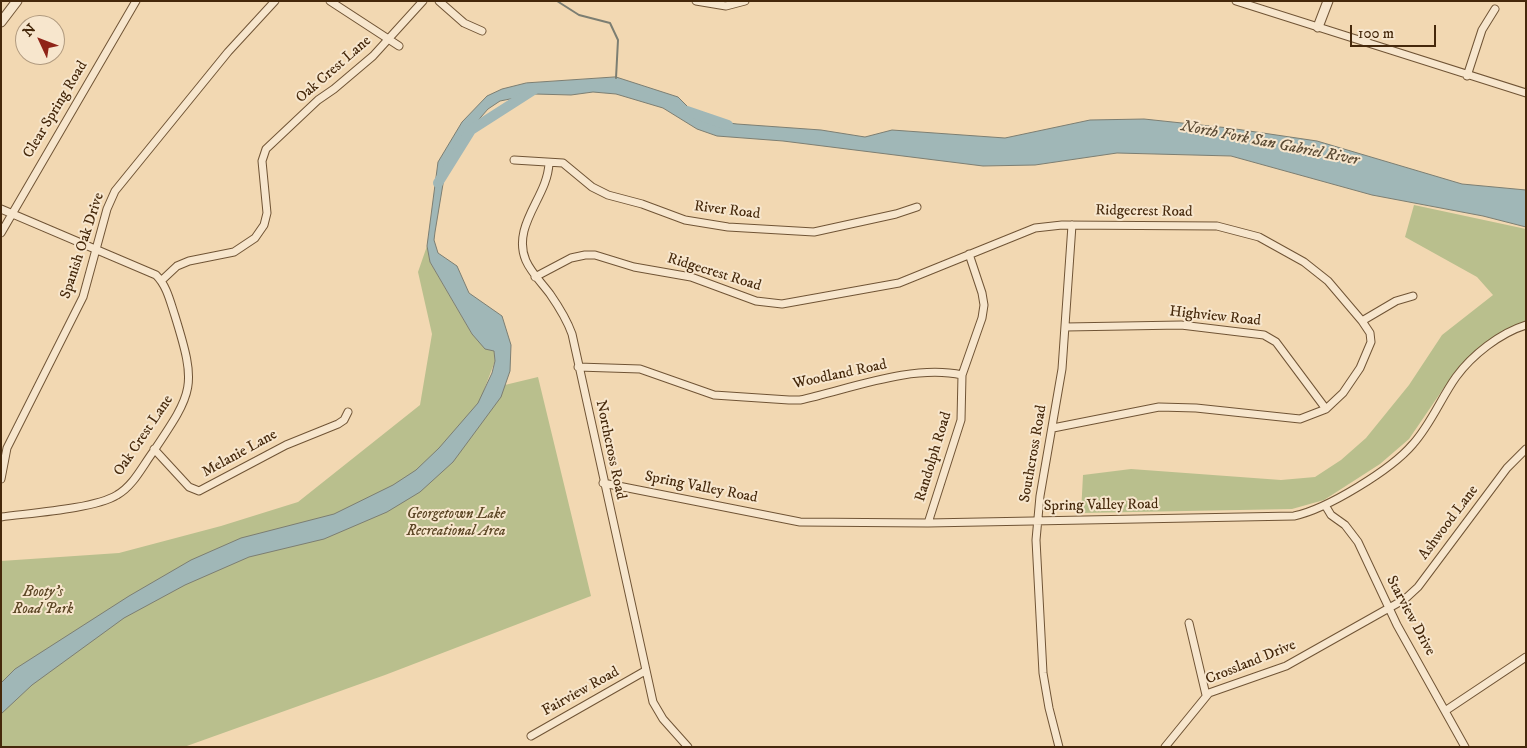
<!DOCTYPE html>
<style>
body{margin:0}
#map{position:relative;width:1527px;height:748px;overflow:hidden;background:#f2d8b2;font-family:"IM FELL DW Pica",serif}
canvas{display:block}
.frame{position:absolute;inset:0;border:2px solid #45280b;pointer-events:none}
.north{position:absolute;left:15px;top:15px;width:50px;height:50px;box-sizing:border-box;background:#f7e6cd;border:1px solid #b09a7f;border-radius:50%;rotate:313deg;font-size:14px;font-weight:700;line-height:20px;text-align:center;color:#45280b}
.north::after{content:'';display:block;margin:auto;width:18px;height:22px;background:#8f2418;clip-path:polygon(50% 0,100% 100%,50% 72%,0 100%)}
.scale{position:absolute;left:1350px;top:25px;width:86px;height:22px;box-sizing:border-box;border:2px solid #45280b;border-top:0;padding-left:6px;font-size:15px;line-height:18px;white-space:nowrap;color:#45280b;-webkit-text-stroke:4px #f7e6cd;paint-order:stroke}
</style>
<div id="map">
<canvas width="1527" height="748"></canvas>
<div class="frame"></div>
<div class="north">N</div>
<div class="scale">100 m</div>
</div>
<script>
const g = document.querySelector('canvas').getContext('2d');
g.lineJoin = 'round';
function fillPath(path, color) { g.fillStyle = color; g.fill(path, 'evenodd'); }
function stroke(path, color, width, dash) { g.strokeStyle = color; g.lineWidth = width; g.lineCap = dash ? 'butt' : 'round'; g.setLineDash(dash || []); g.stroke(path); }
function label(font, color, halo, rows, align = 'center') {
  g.font = font + ' "IM FELL DW Pica",serif'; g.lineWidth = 4; g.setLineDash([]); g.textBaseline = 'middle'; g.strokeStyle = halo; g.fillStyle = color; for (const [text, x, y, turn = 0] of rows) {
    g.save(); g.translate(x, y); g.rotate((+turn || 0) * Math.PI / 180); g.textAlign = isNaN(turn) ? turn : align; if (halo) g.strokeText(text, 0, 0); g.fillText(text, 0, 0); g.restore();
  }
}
const green = new Path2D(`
 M 1414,205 L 1526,229 L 1526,321 L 1478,348 L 1454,373 L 1409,439 L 1380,464 L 1324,500 L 1292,509 L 1081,513 L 1083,475 L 1131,469 L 1281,480 L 1315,477 L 1341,460 L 1366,438 L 1409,385 L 1442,335 L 1493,295 L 1477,277 L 1405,237 Z
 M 427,246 L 430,262 L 472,334 L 494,351 L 495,361 L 484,390 L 538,377 L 591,596 L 385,675 L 184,747 L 1,747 L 1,561 L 119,553 L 221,526 L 298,502 L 420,405 L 432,334 L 418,272 Z`);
const water = new Path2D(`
 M 616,77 L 678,97 L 689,108 L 706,120 L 737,124 L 821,130 L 865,137 L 892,130 L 1005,138 L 1090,120 L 1144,119 L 1229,128 L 1317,141 L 1462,184 L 1526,190 L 1526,227 L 1483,216 L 1372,195 L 1231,156 L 1117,153 L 1035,165 L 983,166 L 783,141 L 717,136 L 697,129 L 663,108 L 616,94 L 593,92 L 571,95 L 535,94 L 500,101 L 488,109 L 460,141 L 446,166 L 435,232 L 434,240 L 438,253 L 457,266 L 469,293 L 502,316 L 511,345 L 510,371 L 501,397 L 453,462 L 420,492 L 387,512 L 324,539 L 249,557 L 185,585 L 124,618 L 32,685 L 1,714 L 1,683 L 15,669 L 129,596 L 191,560 L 241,538 L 334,514 L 393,485 L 416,470 L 439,448 L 478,403 L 492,373 L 495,361 L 494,351 L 485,349 L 472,334 L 430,262 L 427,246 L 438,162 L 462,122 L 487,96 L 502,89 L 526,83 Z`);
const stream = new Path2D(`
 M 557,1 L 579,15 L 610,23 L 618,40 L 616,78`);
const river = new Path2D(`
 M 687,111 L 728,125
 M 438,183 L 471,130 L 535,89`);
const minor = new Path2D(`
 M 330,1 L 399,46
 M 439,1 L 464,23 L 482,31
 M 696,1 L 726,6 L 745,1
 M 1236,1 L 1526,93
 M 1467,76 L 1482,30 L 1495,9
 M 514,160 L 563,163 L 592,187 L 608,195 L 642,204 L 685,220 L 728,227 L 814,232 L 896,214 L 917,207
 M 549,163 C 548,188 530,207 524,231 C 517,260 534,273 550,294 C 559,307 567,320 572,334 L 653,702 L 663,719 L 688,747
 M 1,209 L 156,275 C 167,286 170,301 175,316 C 197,387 194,391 153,452 C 142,467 133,486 117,495 C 94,509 30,513 1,517
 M 1,233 L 136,1
 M 535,277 L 571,258 L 585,255 L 595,255 L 634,267 L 691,277 L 756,301 L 782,304 L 899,283 L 1035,228 L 1062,225 L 1217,226 L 1259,237 L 1304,262 L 1328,281 L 1362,321 L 1370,333 L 1371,342 L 1360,368 L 1343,393 L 1326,409 L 1300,419 L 1196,408 L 1159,407 L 1053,428
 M 161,281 L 177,266 L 189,261 L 234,252 L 255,238 L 264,225 L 267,213 L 262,161 L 266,149 L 318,100 L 334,89 L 373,56 L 423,1
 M 1362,321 L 1396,301 L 1413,296
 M 1066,327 L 1181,325 L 1264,335 L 1276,342 L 1326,409
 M 578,367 L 640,369 L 714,395 L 789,400 L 800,400 C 850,389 912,364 962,375
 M 154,449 L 189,487 L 199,491 L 286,445 L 338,424 L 344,420 L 348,412
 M 1,479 L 7,448 L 83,297 L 107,209 L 115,191 L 228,52 L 275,1
 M 603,483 L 800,522 L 928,523 L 1294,516 C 1327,509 1391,470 1413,444 C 1431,424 1441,398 1456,377 C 1472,355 1500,333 1526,325
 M 1325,505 L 1331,515 L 1345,525 L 1358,542 L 1397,625 L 1465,747
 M 928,523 L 961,420 L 962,375 L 982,318 L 984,305 L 982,293 L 969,254
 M 1189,623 L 1206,695
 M 1445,711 L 1526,657
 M 531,736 L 645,671
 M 1059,747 L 1049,708 L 1043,673 L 1036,540 L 1040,496 L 1062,369 L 1072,225
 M 1165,747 L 1209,693 L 1286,666 L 1405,599 L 1418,587 L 1507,468 L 1526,449`);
const tertiary = new Path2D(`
 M 1,22 L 17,1
 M 1318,27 L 1328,1`);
const streetNames = [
 ["Oak Crest Lane",334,70,-41],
 ["Clear Spring Road",56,110,-59],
 ["River Road",727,211,7],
 ["Ridgecrest Road",1144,212,1],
 ["Spanish Oak Drive",83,246,-72],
 ["Ridgecrest Road",714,273,17],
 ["Highview Road",1215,317,6],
 ["Woodland Road",840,375,-12],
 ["Oak Crest Lane",144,436,-56],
 ["Northcross Road",610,450,78],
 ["Melanie Lane",240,454,-29],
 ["Southcross Road",1034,454,-80],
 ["Randolph Road",934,457,-73],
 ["Spring Valley Road",701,488,11],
 ["Spring Valley Road",1101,506,-1],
 ["Ashwood Lane",1449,523,-53],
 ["Starview Drive",1410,616,62],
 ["Crossland Drive",1251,663,-22],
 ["Fairview Road",581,692,-29]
];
const parkNames = [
 ["Georgetown Lake",456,515],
 ["Recreational Area",456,532],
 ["Booty's",43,593],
 ["Road Park",43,610]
];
const waterNames = [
 ["North Fork San Gabriel River",1270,144,11]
];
fillPath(green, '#b9bf8d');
fillPath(water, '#a0b7b7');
stroke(water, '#7c7e72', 1);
stroke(stream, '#7c7e72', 2);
stroke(river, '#a0b7b7', 10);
stroke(minor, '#705435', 9);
stroke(tertiary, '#705435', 11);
stroke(minor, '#f7e6cd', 7);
stroke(tertiary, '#f7e6cd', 9);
label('15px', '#45280b', '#f7e6cd', streetNames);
label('italic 15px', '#5c4625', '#f7e6cd', parkNames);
label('italic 16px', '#5c4c36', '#f7e6cd', waterNames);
</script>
